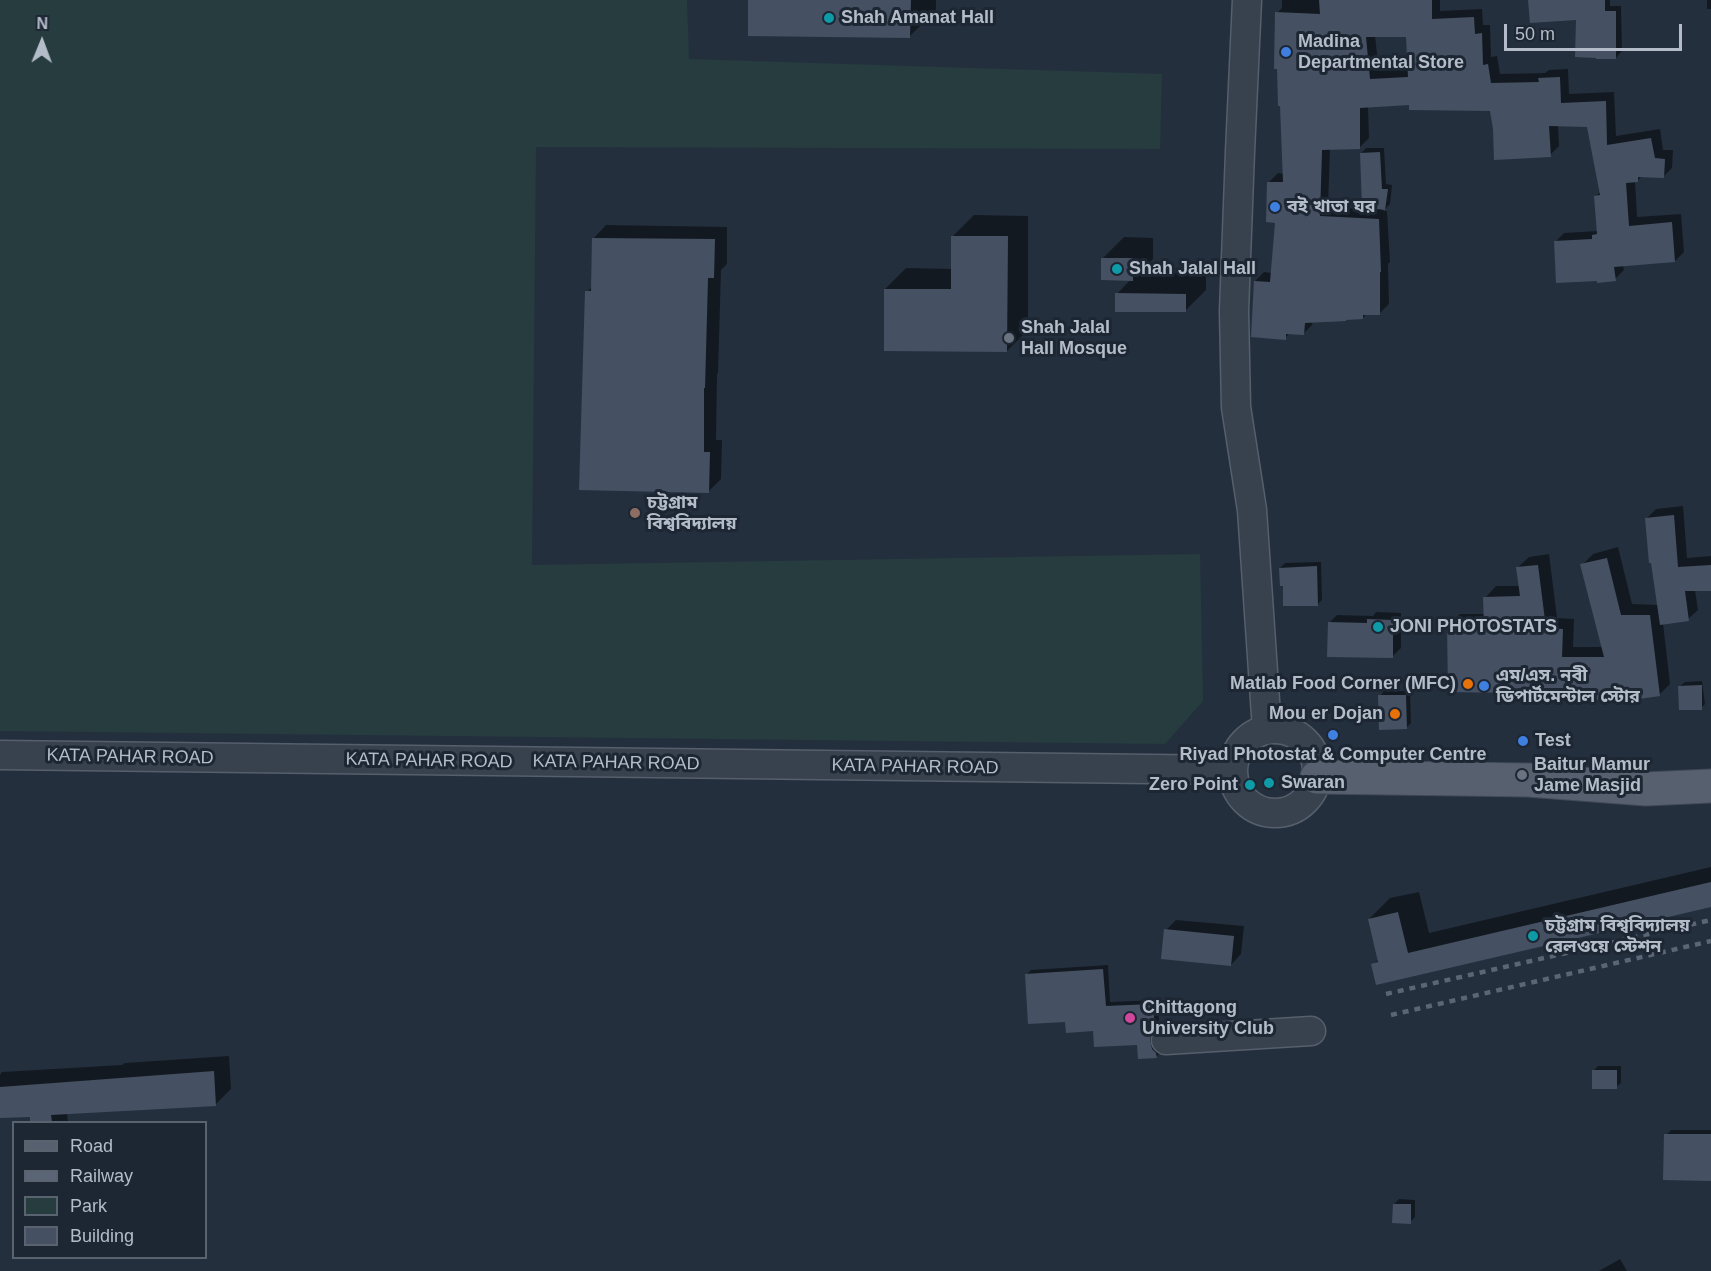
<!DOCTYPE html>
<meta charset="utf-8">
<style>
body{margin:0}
#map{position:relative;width:1711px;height:1271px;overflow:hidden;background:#242f3e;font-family:Helvetica,sans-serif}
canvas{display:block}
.legend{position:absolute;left:12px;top:1121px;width:195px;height:138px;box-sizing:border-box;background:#1d2633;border:2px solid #59626f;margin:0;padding:8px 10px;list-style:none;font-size:18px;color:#b4bcc9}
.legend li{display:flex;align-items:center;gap:12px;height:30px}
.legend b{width:30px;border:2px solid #59626f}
.north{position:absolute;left:12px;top:12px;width:60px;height:60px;-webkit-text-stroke:4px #1d2633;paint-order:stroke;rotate:1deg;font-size:16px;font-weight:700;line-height:24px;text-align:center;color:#b4bcc9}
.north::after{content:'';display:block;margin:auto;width:21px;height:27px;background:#b4bcc9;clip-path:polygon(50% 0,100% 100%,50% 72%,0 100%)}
.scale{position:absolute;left:1504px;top:24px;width:178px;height:27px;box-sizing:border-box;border:3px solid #b4bcc9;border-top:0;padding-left:8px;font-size:18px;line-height:21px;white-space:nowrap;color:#b4bcc9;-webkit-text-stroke:4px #1d2633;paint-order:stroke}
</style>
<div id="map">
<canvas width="1711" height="1271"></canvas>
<ul class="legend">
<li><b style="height:8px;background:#56606e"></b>Road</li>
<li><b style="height:8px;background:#5a6575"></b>Railway</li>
<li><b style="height:16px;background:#263c3f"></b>Park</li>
<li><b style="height:16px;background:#455162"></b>Building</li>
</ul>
<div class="north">N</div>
<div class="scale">50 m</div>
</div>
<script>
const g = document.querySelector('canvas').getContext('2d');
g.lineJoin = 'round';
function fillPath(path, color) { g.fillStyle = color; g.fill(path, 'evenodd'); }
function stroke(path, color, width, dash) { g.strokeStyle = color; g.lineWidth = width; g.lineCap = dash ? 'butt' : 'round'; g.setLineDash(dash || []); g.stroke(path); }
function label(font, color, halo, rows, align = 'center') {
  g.font = font + ' Helvetica,"Noto Sans Bengali",sans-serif'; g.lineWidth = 6; g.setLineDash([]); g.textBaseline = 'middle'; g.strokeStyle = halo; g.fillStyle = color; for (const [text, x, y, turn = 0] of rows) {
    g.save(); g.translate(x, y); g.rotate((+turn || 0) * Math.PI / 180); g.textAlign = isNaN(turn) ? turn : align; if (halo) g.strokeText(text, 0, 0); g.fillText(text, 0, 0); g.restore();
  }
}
const green = new Path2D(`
 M 0,0 L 687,0 L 689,59 L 1162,74 L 1160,149 L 536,147 L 532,565 L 1200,554 L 1203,701 L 1165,744 L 0,731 Z`);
const shadow = new Path2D(`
 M 750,0 L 936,0 L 936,10 L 910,36 Z
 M 1282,0 L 1440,0 L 1440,11 L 1482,9 L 1483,25 L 1490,25 L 1491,57 L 1497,56 L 1500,74 L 1545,73 L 1549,70 L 1568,69 L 1569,94 L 1614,92 L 1616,136 L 1660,129 L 1663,150 L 1673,150 L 1672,168 L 1663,177 L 1642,176 L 1637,181 L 1635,181 L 1637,217 L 1681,214 L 1684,252 L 1675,261 L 1623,265 L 1624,270 L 1615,279 L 1555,242 L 1564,233 L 1598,231 L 1596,196 L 1600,192 L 1588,125 L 1558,125 L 1559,146 L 1550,155 L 1492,109 L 1410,103 L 1368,106 L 1369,138 L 1360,147 L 1330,148 L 1328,207 L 1378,210 L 1361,153 L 1366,148 L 1384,148 L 1386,184 L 1392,185 L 1390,204 L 1383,211 L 1387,211 L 1390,262 L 1388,264 L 1389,304 L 1380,313 L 1367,313 L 1363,318 L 1313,321 L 1312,325 L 1303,334 L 1290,333 L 1285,338 L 1255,281 L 1264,272 L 1272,273 L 1276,221 L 1269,182 L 1278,173 L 1284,174 L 1277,13 L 1282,8 ZM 1375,36 L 1408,36 L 1409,69 L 1379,71 Z
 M 1530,0 L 1610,0 L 1610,6 L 1621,6 L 1622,51 L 1616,58 L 1577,18 Z
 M 1707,0 L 1711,0 L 1711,9 L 1707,9 Z
 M 974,215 L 1028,216 L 1028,330 L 1007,351 L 885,289 L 906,268 L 953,269 L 953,236 Z
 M 606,225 L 727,227 L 727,264 L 721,270 L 718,373 L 717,375 L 716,440 L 722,440 L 721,479 L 708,492 L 587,292 L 593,286 L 594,238 Z
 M 1124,237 L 1153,238 L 1153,259 L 1139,273 L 1206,273 L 1206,290 L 1185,311 L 1117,294 L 1131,279 L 1103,258 Z
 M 1683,506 L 1687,558 L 1711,556 L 1711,590 L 1695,590 L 1698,610 L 1688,619 L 1663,623 L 1670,684 L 1659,695 L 1513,689 L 1510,692 L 1449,625 L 1460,614 L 1485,614 L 1485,598 L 1496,586 L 1520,586 L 1517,568 L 1529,557 L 1549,554 L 1557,618 L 1574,619 L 1573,647 L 1603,647 L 1582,565 L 1593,554 L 1618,547 L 1632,604 L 1658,605 L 1647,518 L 1656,509 Z
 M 1321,562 L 1322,600 L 1317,605 L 1284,585 L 1280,568 L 1285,563 Z
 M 1376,612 L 1401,613 L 1401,648 L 1393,656 L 1329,623 L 1337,615 L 1373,616 Z
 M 1702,681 L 1705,704 L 1701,708 L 1680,686 L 1685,682 Z
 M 1384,691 L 1410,691 L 1411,723 L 1406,728 L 1380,696 Z
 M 1711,867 L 1711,905 L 1373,965 L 1379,959 L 1369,919 L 1390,898 L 1419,892 L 1429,933 Z
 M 1176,920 L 1244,926 L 1241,954 L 1231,965 L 1166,930 Z
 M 1108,965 L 1110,1002 L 1158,1000 L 1159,1022 L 1155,1027 L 1154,1035 L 1161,1052 L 1156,1057 L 1138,1043 L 1067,1020 L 1027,974 L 1031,970 Z
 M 229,1056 L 231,1089 L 215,1105 L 67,1113 L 68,1122 L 32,1122 L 31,1115 L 0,1117 L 0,1075 L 2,1072 L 122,1065 L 125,1063 Z
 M 1598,1066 L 1621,1066 L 1621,1083 L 1616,1087 L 1593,1071 Z
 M 1671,1130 L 1711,1130 L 1711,1179 L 1666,1135 Z
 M 1399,1199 L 1415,1200 L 1415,1217 L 1410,1222 L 1394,1204 Z
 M 1620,1259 L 1627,1271 L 1599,1271 Z`);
const building = new Path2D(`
 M 748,0 L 911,0 L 910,38 L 748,36 Z
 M 1319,0 L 1432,0 L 1432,19 L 1474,17 L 1475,34 L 1482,33 L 1483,65 L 1488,64 L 1491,83 L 1539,82 L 1538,78 L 1560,77 L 1561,103 L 1606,101 L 1607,145 L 1651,138 L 1655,158 L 1665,159 L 1664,178 L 1638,177 L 1638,182 L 1626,183 L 1629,226 L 1672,222 L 1675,262 L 1614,267 L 1616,281 L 1597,283 L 1597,281 L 1556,283 L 1554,241 L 1592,239 L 1592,235 L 1597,234 L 1594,196 L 1600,195 L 1587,127 L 1549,126 L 1551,157 L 1494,160 L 1493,129 L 1490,111 L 1409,110 L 1409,105 L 1360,108 L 1360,149 L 1322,150 L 1320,216 L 1379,219 L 1381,272 L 1380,272 L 1380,315 L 1363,315 L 1363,319 L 1346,320 L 1346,321 L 1305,323 L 1304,335 L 1286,334 L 1286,340 L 1251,337 L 1254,281 L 1270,282 L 1275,223 L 1266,222 L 1267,182 L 1283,182 L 1280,106 L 1278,106 L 1277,69 L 1274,69 L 1275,12 L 1320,14 ZM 1366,37 L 1406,37 L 1408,77 L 1370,79 Z
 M 1528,0 L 1605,0 L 1605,11 L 1616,11 L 1616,59 L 1596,59 L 1596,58 L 1575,57 L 1576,20 L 1530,23 Z
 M 1380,152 L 1382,189 L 1388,189 L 1385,210 L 1362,207 L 1360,153 Z
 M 951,236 L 1008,236 L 1007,352 L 884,351 L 884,289 L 951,289 Z
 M 592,238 L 715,239 L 714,278 L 708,278 L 705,388 L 704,388 L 704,452 L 710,452 L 709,493 L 579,490 L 585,291 L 591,291 Z
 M 1101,258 L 1133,258 L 1133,281 L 1101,280 Z
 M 1115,293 L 1186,294 L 1186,312 L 1115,312 Z
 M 1674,515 L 1678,567 L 1711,565 L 1711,591 L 1685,591 L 1689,621 L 1660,625 L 1651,563 L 1649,563 L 1645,518 Z
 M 1607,558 L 1621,615 L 1650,615 L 1660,696 L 1639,699 L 1565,700 L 1564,692 L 1511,691 L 1511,693 L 1448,692 L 1447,624 L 1484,625 L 1483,597 L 1520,596 L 1516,567 L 1538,565 L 1546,628 L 1563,629 L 1562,657 L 1604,657 L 1580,564 Z
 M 1317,566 L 1318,606 L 1283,606 L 1283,586 L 1280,586 L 1279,568 Z
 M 1367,619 L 1393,620 L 1393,658 L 1327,657 L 1328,622 L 1367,623 Z
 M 1702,685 L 1702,710 L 1679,710 L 1678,686 Z
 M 1378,695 L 1406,695 L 1407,729 L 1379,730 Z
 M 1711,882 L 1711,907 L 1376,985 L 1371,964 L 1378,962 L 1368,919 L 1398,912 L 1408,953 Z
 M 1164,929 L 1234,936 L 1231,966 L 1161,959 Z
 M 1103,969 L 1106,1006 L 1153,1004 L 1155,1028 L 1151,1033 L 1150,1040 L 1152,1049 L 1156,1053 L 1157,1058 L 1138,1059 L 1137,1045 L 1094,1047 L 1093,1031 L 1066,1033 L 1065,1022 L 1028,1024 L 1025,974 Z
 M 1592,1070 L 1617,1070 L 1617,1089 L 1592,1089 Z
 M 214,1071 L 216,1106 L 51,1115 L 52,1122 L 30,1122 L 30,1117 L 0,1118 L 0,1087 Z
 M 1664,1134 L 1711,1134 L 1711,1181 L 1663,1180 Z
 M 1393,1204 L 1411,1204 L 1411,1224 L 1392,1223 Z`);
const minor = new Path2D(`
 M 1247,0 L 1240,152 L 1234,311 L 1236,407 L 1252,510 L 1267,730
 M1233 771a42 42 0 1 1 84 0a42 42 0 1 1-84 0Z
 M 0,755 L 1233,770
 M 1166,1040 L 1311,1031`);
const major = new Path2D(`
 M 1317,777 L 1528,780 L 1646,789 L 1711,786`);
const rail = new Path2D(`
 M 1386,994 L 1711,920
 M 1391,1015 L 1711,941`);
const markers = [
 [829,18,6,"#0f9aa8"],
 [1286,52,6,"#3f7fe0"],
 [1275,207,6,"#3f7fe0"],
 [1117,269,6,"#0f9aa8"],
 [1009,338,6,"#6b7280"],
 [635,513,6,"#8d6e63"],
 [1378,627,6,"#0f9aa8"],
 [1468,684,6,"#e8710a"],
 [1484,686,6,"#3f7fe0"],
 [1395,714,6,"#e8710a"],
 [1333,735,6,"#3f7fe0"],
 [1523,741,6,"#3f7fe0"],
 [1522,775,6,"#6b7280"],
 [1269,783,6,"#0f9aa8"],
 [1250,785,6,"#0f9aa8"],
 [1533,936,6,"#0f9aa8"],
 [1130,1018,6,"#d1479c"]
];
const poiNames = [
 ["Shah Amanat Hall",841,18],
 ["Madina",1298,42],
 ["Departmental Store",1298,63],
 ["বই খাতা ঘর",1287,207],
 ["Shah Jalal Hall",1129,269],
 ["Shah Jalal",1021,328],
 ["Hall Mosque",1021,349],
 ["চট্টগ্রাম",647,503],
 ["বিশ্ববিদ্যালয়",647,524],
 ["JONI PHOTOSTATS",1390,627],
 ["এম/এস. নবী",1496,676],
 ["ডিপার্টমেন্টাল স্টোর",1496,697],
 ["Matlab Food Corner (MFC)",1456,684,"right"],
 ["Mou er Dojan",1383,714,"right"],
 ["Test",1535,741],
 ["Riyad Photostat & Computer Centre",1333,755,"center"],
 ["Baitur Mamur",1534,765],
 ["Jame Masjid",1534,786],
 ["Swaran",1281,783],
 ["Zero Point",1238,785,"right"],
 ["চট্টগ্রাম বিশ্ববিদ্যালয়",1545,926],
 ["রেলওয়ে স্টেশন",1545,947],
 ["Chittagong",1142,1008],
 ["University Club",1142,1029]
];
const streetNames = [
 ["KATA PAHAR ROAD",130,757,1],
 ["KATA PAHAR ROAD",429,761,1],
 ["KATA PAHAR ROAD",616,763,1],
 ["KATA PAHAR ROAD",915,767,1]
];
fillPath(green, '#263c3f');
fillPath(shadow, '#0007');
fillPath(building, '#455162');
stroke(minor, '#565f6c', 31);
stroke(major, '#414a57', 35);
stroke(minor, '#38414e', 28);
stroke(major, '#56606e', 33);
stroke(rail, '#5a6575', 4.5, [6, 6]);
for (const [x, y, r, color] of markers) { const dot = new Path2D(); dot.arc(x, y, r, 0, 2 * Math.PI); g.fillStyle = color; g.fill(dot); stroke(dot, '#1d2633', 2); }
label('bold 18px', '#b4bcc9', '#1d2633', poiNames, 'left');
label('18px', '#b4bcc9', '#1d2633', streetNames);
</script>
